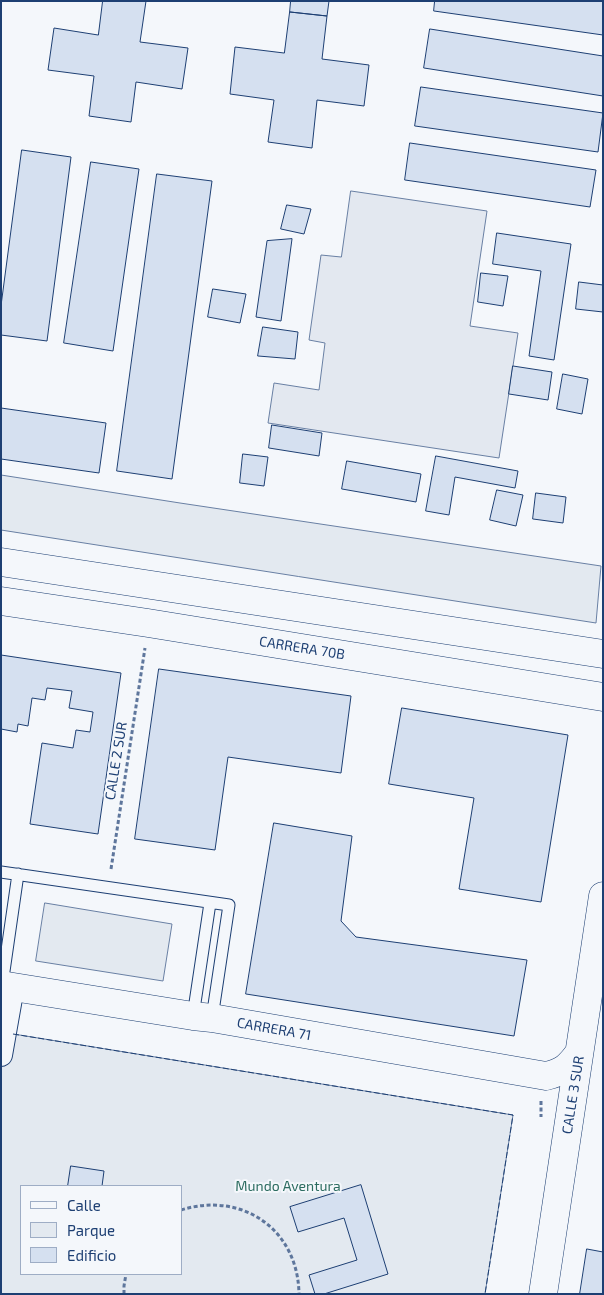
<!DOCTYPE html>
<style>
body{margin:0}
#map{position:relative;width:604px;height:1295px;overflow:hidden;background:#f4f7fb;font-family:"Exo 2",sans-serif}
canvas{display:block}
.frame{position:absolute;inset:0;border:2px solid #1d3f73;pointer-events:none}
.legend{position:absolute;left:20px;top:1185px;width:162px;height:90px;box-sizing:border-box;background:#f4f7fb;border:1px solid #9eadc5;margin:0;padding:6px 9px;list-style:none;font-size:15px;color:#1d3f73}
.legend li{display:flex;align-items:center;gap:10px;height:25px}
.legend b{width:25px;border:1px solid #9eadc5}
</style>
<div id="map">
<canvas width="604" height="1295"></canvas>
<div class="frame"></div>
<ul class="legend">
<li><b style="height:6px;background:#f4f7fb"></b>Calle</li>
<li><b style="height:14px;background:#e3e9f0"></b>Parque</li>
<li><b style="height:14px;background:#d5e0f0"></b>Edificio</li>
</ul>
</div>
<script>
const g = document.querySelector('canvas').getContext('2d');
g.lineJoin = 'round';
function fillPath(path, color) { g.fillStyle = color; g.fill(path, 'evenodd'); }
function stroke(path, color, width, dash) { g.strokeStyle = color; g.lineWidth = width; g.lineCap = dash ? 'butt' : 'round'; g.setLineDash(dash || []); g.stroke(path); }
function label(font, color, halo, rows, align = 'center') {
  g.font = font + ' "Exo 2",sans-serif'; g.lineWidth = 4; g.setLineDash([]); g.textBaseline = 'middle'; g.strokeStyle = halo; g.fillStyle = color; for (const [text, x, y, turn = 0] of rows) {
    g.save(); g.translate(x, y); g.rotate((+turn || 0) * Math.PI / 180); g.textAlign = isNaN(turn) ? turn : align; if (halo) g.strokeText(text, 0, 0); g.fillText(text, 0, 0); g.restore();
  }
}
const green = new Path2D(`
 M 1,475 L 180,503 L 601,566 L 596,623 L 1,530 Z
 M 45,903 L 172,924 L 163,981 L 36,961 Z
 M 1,1032 L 513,1115 L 485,1294 L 1,1294 ZM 21,1186 L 181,1186 L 181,1274 L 21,1274 Z`);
const parking = new Path2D(`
 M 351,191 L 487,211 L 470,326 L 518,333 L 499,458 L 268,423 L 274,383 L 319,390 L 325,343 L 309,340 L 321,255 L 341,257 Z`);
const building = new Path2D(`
 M 103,1 L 146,1 L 140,42 L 188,48 L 182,89 L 136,82 L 131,122 L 89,116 L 94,76 L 48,70 L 54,28 L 98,35 Z
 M 291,1 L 329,1 L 327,16 L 290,12 Z
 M 435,1 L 603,1 L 603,35 L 434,11 Z
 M 290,12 L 327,16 L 322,59 L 369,65 L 364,106 L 317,100 L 312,148 L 268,142 L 274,100 L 230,94 L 235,47 L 284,53 Z
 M 430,29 L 603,56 L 603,96 L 424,68 Z
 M 421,87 L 603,113 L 598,152 L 415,126 Z
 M 410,143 L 596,170 L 590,207 L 405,180 Z
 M 22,150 L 71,157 L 47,341 L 1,335 L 1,306 Z
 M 91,162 L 139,169 L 113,351 L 64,343 Z
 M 157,174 L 212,181 L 172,479 L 117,471 Z
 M 287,205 L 311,209 L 304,234 L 281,229 Z
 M 497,233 L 571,244 L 554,360 L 529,356 L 541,271 L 493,264 Z
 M 292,239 L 281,321 L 256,317 L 267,241 Z
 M 481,273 L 508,276 L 503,306 L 478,302 Z
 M 579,282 L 603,285 L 603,312 L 576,309 Z
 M 213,289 L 246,294 L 240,323 L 208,317 Z
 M 263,327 L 298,332 L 295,359 L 258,356 Z
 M 513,366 L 552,372 L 548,400 L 509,394 Z
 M 563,374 L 588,379 L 582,414 L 557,409 Z
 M 1,408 L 106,423 L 99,473 L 1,459 Z
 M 272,425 L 322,433 L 319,456 L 269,448 Z
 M 243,454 L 268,457 L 264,486 L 240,483 Z
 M 436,456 L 518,471 L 515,488 L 455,477 L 449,515 L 426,511 Z
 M 347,461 L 421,474 L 416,502 L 342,489 Z
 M 497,490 L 523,495 L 516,526 L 490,520 Z
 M 536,493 L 566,497 L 563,523 L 533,519 Z
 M 1,655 L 121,673 L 98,834 L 30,824 L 42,743 L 73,748 L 76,730 L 90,732 L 93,712 L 69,708 L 72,691 L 47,688 L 45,700 L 32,698 L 28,726 L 18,724 L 17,732 L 1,729 Z
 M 159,669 L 351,696 L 341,773 L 228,757 L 215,850 L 135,839 Z
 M 402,708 L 568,735 L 541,902 L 459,889 L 474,798 L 389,784 Z
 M 274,823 L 352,836 L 341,921 L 356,937 L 527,960 L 514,1036 L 246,994 Z
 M 71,1166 L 104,1171 L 102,1186 L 68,1186 Z
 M 361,1185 L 388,1274 L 324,1294 L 315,1294 L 309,1275 L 357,1260 L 344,1218 L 298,1232 L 290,1207 Z
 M 587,1249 L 603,1252 L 603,1294 L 580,1294 Z`);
const path = new Path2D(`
 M 111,869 L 145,648
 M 541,1101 L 541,1117
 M 181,1210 C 242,1191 298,1229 299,1294
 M 124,1294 L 124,1286 L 126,1274`);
const lane = new Path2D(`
 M 1,872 L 229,905 L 212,1018
 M 2,985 L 18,874
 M 193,1016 L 210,903`);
const street = new Path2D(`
 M 1,1055 L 13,987`);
const secondary = new Path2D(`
 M 1,562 L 603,654
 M 1,601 L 148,623 L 603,697
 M 1,985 L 193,1016 L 212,1018 L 546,1076 C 563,1072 569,1067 579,1053
 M 543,1294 L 603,896`);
const fence = new Path2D(`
 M 13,1034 L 513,1115 L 485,1294`);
const streetNames = [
 ["CARRERA 70B",302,648,9],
 ["CALLE 2 SUR",116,761,-81],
 ["CARRERA 71",274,1029,10],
 ["CALLE 3 SUR",573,1095,-81]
];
const parkNames = [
 ["Mundo Aventura",288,1186]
];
fillPath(green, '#e3e9f0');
stroke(green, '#687fa3', 1);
fillPath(parking, '#e3e8f0');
stroke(parking, '#687fa3', 1);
fillPath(building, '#d5e0f0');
stroke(building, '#1d3f73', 1);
stroke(lane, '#1d3f73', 13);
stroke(street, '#1d3f73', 24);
stroke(secondary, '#1d3f73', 29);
stroke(path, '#5e769c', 3, [4, 2.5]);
stroke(lane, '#f4f7fb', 11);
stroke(street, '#f4f7fb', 22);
stroke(secondary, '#f4f7fb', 28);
stroke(fence, '#1d3f73', 1, [6, 2.5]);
label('14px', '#1d3f73', '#f4f7fb', streetNames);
label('14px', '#2c6c60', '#f4f7fb', parkNames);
</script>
